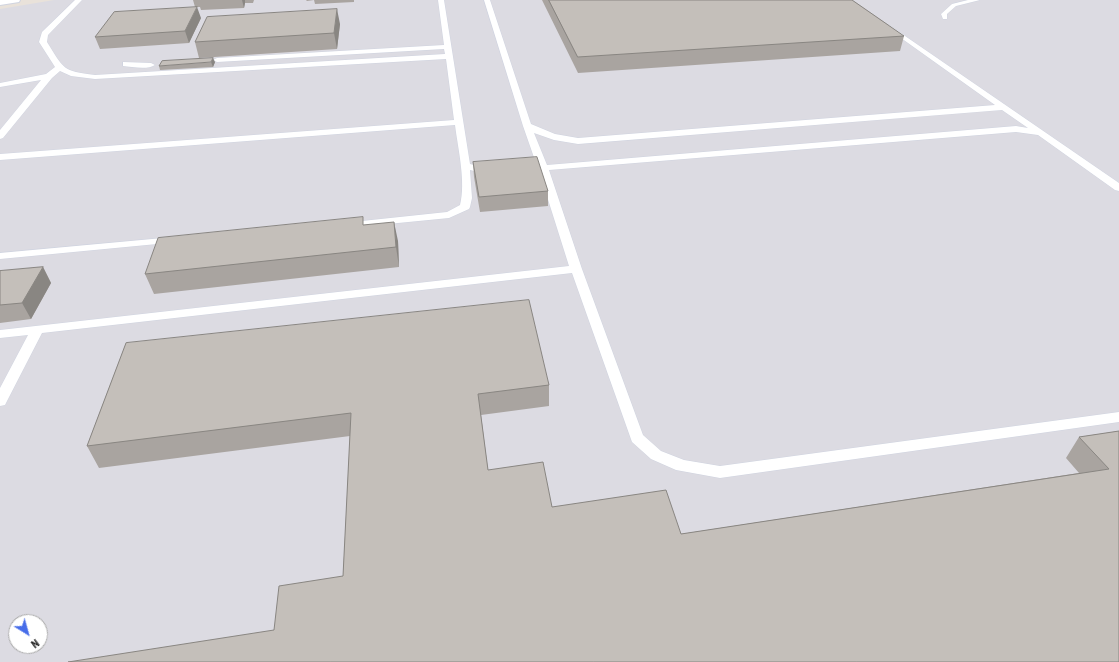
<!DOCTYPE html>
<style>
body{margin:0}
#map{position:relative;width:1119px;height:662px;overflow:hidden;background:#e9e2da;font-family:"Roboto Condensed",sans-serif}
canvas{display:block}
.north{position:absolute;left:8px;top:614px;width:40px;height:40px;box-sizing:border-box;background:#fff;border:1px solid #a9a9a9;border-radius:50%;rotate:143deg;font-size:11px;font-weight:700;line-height:16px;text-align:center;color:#282828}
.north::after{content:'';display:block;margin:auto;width:14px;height:18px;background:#476de9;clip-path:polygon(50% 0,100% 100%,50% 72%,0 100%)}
</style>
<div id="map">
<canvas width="1119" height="662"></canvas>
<div class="north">N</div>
</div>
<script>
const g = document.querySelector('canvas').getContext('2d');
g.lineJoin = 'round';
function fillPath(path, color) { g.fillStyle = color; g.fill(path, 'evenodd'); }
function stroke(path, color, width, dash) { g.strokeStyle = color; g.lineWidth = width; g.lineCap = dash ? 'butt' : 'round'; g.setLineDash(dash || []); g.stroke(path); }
const industrial = new Path2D(`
 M 54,0 L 1119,0 L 1119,662 L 0,662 L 0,9 ZM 16,622 L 40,622 L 40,646 L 16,646 Z`);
const lane = new Path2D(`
 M 75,0 L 82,0 L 48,35 L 47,42 C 64,69 62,71 95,75 L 445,54 L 444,49 L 217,62 L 213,60 L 217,58 L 444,45 L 438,0 L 444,0 L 470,164 L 494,170 L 496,172 L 491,175 L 470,170 L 472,198 L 470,207 L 469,209 L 449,218 L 347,228 L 342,225 L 343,223 L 447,212 L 460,205 C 466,182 458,149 455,125 L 0,160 L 0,154 L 454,120 L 446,59 L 95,79 L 71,76 L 60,71 L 52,78 L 3,138 L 0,139 L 0,130 L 41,80 L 0,87 L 0,83 L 46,74 L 55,67 L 39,42 L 42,32 Z
 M 484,0 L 490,0 L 531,124 L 555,134 L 578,138 L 995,105 L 887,28 L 886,27 L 889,25 L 1119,183 L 1119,191 L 1115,190 L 1038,135 L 1016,132 L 549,170 L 582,269 L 643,435 L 661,451 L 684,460 L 720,466 L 1119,412 L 1119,422 L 720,478 L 676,470 L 651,459 L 632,442 L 572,273 L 42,333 L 7,401 L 5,405 L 0,406 L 0,388 L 28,335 L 0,338 L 0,330 L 569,266 L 539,171 L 524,173 L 519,170 L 524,167 L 537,166 L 523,126 ZM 1002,110 L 1028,128 L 1016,126 L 547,165 L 534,133 L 554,140 L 578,144 Z
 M 968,0 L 980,0 L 956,6 L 947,14 L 947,19 L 943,19 L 941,14 L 952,4 Z
 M 123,62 L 151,63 L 155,65 C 148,70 132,67 123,66 Z
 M 174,237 L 178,238 L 180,240 L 178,242 L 0,259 L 0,253 Z`);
const secondary = new Path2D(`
 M 0,0 L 20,0 L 19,2 L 0,5 Z`);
const wall = new Path2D(`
 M 193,0 L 254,0 L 253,3 L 245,3 L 244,8 L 201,10 L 200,7 L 195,7 Z
 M 306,0 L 354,0 L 354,2 L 315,4 L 314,0 L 307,1 Z
 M 542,0 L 852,0 L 904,36 L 900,51 L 578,73 Z
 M 201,18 L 189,43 L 100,49 L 95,37 Z
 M 340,24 L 337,49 L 199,58 L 195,42 Z
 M 215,62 L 213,67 L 160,70 L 159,66 Z
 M 473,162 L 548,191 L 548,206 L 480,212 L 474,177 Z
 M 365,225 L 398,241 L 399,267 L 154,294 L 145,274 Z
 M 43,267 L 51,283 L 31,319 L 0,323 L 0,271 Z
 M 126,343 L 549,385 L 549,406 L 481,415 L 488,470 L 552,507 L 681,534 L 1079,473 L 1066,458 L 1079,437 L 1119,431 L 1119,662 L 274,630 L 343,576 L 350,436 L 99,468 L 87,446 Z`);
const shadedWall = new Path2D(`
 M 242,0 L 245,0 L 245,3 L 244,8 Z
 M 197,7 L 201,18 L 189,43 L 185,31 Z
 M 337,9 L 340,24 L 337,49 L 334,33 Z
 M 213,58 L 215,62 L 213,67 L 211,62 Z
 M 394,222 L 398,241 L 399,267 L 396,247 Z
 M 43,267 L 51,283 L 31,319 L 22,303 Z`);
const building = new Path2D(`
 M 549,0 L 852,0 L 904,36 L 578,57 Z
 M 197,7 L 185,31 L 95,37 L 114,12 Z
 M 337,9 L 334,33 L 195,42 L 207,17 Z
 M 213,58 L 211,62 L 159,66 L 162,61 Z
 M 537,157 L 548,191 L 479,197 L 473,162 Z
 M 363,217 L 363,225 L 394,222 L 396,247 L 145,274 L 158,238 Z
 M 43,267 L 22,303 L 0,305 L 0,271 Z
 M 529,300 L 549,385 L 478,394 L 488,470 L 543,462 L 552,507 L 666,490 L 681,534 L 1109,469 L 1079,437 L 1119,431 L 1119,662 L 68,662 L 274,630 L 279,586 L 343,576 L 351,413 L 87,446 L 126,343 Z`);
fillPath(industrial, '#dcdbe2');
stroke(lane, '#d0d4e0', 1);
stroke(secondary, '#d0d4e0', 2);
fillPath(lane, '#fff');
fillPath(secondary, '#fff');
fillPath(wall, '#a9a4a0');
fillPath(shadedWall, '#898682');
fillPath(building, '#c4bfba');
stroke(building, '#898682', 1);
</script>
